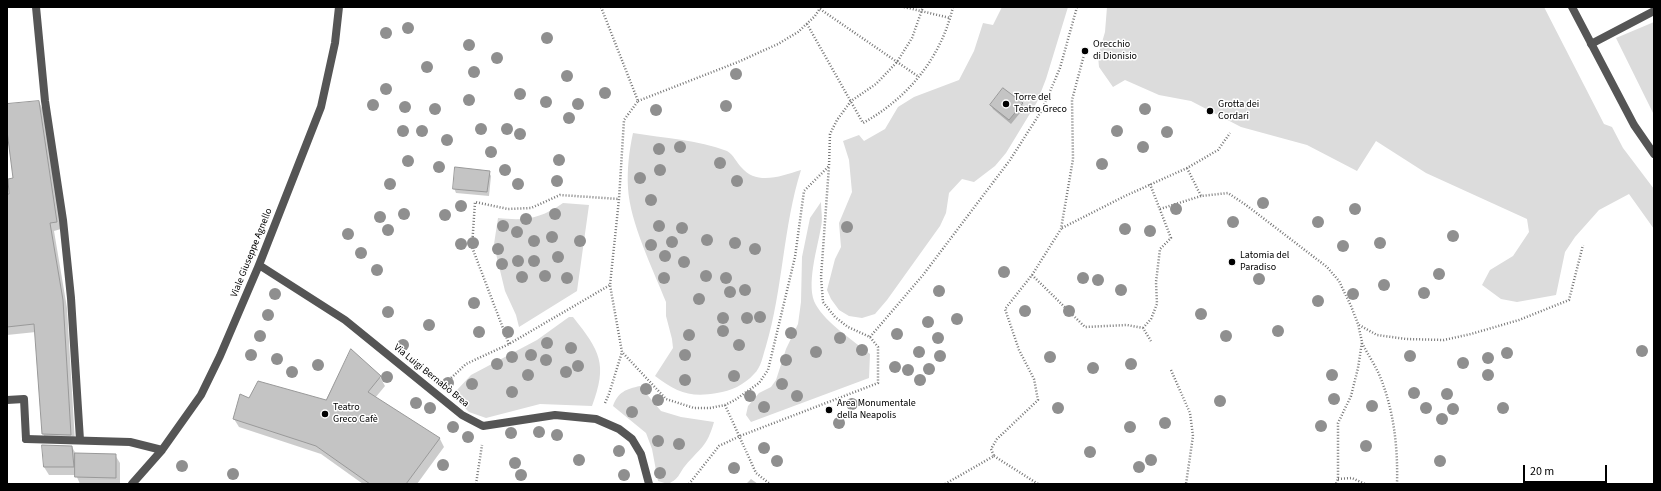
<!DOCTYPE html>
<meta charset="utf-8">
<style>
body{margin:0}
#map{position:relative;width:1661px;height:491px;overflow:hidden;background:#fff;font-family:"Source Sans 3",sans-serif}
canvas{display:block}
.frame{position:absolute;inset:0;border:8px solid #000;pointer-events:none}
.scale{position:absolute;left:1523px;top:465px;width:84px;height:18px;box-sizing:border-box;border:2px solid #000;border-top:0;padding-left:5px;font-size:12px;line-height:14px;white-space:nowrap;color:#000;-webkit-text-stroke:3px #fff;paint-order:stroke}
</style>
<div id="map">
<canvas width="1661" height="491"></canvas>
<div class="frame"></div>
<div class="scale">20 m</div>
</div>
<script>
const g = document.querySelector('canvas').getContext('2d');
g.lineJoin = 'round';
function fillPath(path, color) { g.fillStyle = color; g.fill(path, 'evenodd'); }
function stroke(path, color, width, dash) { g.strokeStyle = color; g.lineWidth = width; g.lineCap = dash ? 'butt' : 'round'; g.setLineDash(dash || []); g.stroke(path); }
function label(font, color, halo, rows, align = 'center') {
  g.font = font + ' "Source Sans 3",sans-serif'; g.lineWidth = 3; g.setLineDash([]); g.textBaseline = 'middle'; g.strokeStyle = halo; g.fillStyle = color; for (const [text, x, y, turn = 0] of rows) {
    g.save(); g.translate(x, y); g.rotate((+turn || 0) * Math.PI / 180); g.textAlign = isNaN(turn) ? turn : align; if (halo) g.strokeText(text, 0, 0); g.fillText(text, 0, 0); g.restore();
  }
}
const green = new Path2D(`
 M 1002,7 L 1068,7 L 1046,79 L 1037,102 L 1006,153 L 995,166 L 974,182 L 962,179 L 949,193 L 946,213 L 940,226 L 887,300 L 875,314 L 862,318 L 849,316 L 839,310 L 831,299 L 827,290 L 835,259 L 841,247 L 839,223 L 852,192 L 849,160 L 843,141 L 859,135 L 864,141 L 885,129 L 898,107 L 914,97 L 959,80 L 974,51 L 983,23 L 993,25 Z
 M 1107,7 L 1544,7 L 1604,124 L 1612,127 L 1623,148 L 1654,189 L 1654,229 L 1629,194 L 1599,210 L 1575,237 L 1565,252 L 1556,295 L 1517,302 L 1501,299 L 1482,285 L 1490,270 L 1513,256 L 1529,232 L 1527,219 L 1426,173 L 1376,141 L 1357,171 L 1307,145 L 1241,127 L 1191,101 L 1159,95 L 1125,80 L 1113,87 L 1099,67 L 1098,56 L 1105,32 Z
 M 1654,22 L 1654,115 L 1616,38 Z
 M 633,133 C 664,138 698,140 727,151 C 733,154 737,163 741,167 C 757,186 781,176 801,170 C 783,227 783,289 766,346 C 763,355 761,368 754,374 C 744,385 731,391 717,393 C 690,398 676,392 655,376 L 673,348 L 672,339 L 666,316 L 666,302 C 653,269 630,223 628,188 C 627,170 629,151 633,133 Z
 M 821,202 C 821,210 823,219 821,227 C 818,246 805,287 816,305 C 826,323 854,341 870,354 L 869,378 L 751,422 L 746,415 L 748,406 L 759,393 L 771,387 L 776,380 L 786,349 L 798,324 L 801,302 L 802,257 L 810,218 Z
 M 563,203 L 589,205 L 577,291 L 519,327 L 516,315 L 505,291 L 497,258 L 494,244 L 498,218 C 525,221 540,219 563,203 Z
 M 569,317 L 573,317 C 600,351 608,364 592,406 L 540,404 L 486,418 L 469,412 L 458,401 L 457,390 L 471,375 L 537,340 Z
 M 640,386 L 661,411 L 681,417 L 714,422 C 707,447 700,448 685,466 C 678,475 680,478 668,484 L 658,481 L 652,449 L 646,433 L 613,406 C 618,392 626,389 640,386 Z`);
const shadow = new Path2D(`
 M 39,102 L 43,110 L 61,229 L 54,231 L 67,308 L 75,442 L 47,441 L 43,434 L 36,332 L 7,335 L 7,195 L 10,195 L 14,179 L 7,105 Z
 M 1022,104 L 1024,108 L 1011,124 L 993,109 L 991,105 Z
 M 489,172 L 491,176 L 489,196 L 456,193 L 454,188 Z
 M 380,377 L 385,386 L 375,398 L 440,439 L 444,447 L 417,484 L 363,484 L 321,454 L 239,427 L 234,419 L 250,399 L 327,401 Z
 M 72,447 L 76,454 L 115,455 L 120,463 L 120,484 L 80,484 L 76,475 L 49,475 L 44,467 Z
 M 751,479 L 758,484 L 746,484 Z`);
const building = new Path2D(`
 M 1003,88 L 1023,103 L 1009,120 L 990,105 Z
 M 39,101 L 57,222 L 50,223 L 63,300 L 71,435 L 42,434 L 34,324 L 7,327 L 7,194 L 9,194 L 8,179 L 13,178 L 7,131 L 7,104 Z
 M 455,167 L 490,171 L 487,192 L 453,189 Z
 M 351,349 L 381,376 L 368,392 L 440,438 L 406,484 L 370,484 L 316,446 L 233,419 L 240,394 L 249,398 L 258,381 L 326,400 Z
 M 42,445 L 72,446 L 74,467 L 44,467 Z
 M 75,453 L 116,454 L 116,478 L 75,477 Z`);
const path = new Path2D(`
 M 601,7 L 638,101 L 624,120 L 619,199 L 610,285 L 622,352 L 666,399 L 694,408 L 710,408 L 725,405 L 735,400 L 759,383 L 768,370 L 795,257 L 804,191 L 829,166 L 830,134 L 837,120 L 851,101 L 876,84 L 897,62 L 912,38 L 923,7
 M 904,7 L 950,18
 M 820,9 L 919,77
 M 807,24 L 863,123 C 908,98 941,58 953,7
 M 638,101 L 738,62 L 778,44 L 798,32 L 815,16 L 821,7
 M 1187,168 L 1201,196 L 1228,193 L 1246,205 L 1327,267 L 1339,281 L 1351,306 L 1358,324 L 1362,342 L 1358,368 L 1351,396 L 1338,423 L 1338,479 L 1336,484
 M 1160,209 L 1201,196
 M 1062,228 L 1125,196 L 1187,168 L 1218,150 L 1230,133
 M 1032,275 L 1085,327 L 1127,325 L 1143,328 L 1151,341
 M 1359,325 L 1377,335 L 1406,339 L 1444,340 L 1471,334 L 1519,320 L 1569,300 L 1583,245
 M 1143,328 L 1151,319 L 1157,304 L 1156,282 L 1160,249 L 1171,238 L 1150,184
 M 870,337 L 923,275 L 1010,160 L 1042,110 L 1060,68 L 1077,7
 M 1362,343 C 1368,355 1376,366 1381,379 C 1394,412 1398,448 1397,484
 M 509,344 L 472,247 L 475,202 L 508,209 L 531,208 L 560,195 L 619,199
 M 1171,370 L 1190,413 L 1193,436 L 1186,484
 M 449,380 L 466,364 L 509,344 L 610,285
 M 605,403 L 609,394 L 622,352
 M 725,405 L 756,473 L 770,484
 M 994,456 L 1038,484
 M 1338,479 L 1352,478 L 1365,484
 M 476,484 L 482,445
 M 689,484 L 719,446 L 740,436 L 878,383 L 878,347 L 870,337 L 848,327 L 835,317 L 823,302 L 821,277 L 829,166
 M 945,484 L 994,456 L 991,449 L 997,439 L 1038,400 L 1034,379 L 1019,350 L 1005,309 L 1032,275 L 1061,229 L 1073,159 L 1072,100 L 1085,51`);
const lane = new Path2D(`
 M 36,7 L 45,101 L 63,220 L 71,298 L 80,440
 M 1591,44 L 1654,11
 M 7,400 L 24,399 L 26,439`);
const street = new Path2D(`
 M 1572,7 L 1634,125 L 1654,154
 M 259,265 L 345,320 L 462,415 L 483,426 L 555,415 L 596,419 L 619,429 L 632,439 L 641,454 L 649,484
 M 26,439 L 130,442 L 162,450
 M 132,484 L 162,450 L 201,395 L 220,356 L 259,265 L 321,107 L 335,43 L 339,7`);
const trees = [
 [408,28],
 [386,33],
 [547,38],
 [469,45],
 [497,58],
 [427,67],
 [474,72],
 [736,74],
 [567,76],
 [386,89],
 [605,93],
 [520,94],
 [469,100],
 [546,102],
 [578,104],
 [373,105],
 [726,106],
 [405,107],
 [435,109],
 [1145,109],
 [656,110],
 [569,118],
 [481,129],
 [507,129],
 [403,131],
 [422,131],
 [1117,131],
 [1167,132],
 [520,134],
 [447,140],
 [680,147],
 [1143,147],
 [659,149],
 [491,152],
 [559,160],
 [408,161],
 [720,163],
 [1102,164],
 [439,167],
 [505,170],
 [660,170],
 [640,178],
 [557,181],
 [737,181],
 [390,184],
 [518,184],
 [651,200],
 [1263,203],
 [461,206],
 [1176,209],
 [1355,209],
 [404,214],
 [555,214],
 [445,215],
 [380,217],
 [526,219],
 [1233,222],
 [1318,222],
 [503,226],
 [659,226],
 [847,227],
 [682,228],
 [1125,229],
 [388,230],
 [1150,231],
 [517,232],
 [348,234],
 [1453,236],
 [552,237],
 [707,240],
 [534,241],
 [580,241],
 [672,242],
 [473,243],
 [735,243],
 [1380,243],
 [461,244],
 [651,245],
 [1343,246],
 [498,249],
 [755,249],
 [361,253],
 [665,256],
 [558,257],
 [518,261],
 [534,261],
 [684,262],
 [502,264],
 [377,270],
 [1004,272],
 [1439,274],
 [545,276],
 [706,276],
 [522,277],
 [567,278],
 [664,278],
 [726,278],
 [1083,278],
 [1259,279],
 [1098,280],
 [1384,285],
 [745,290],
 [1121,290],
 [939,291],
 [730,292],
 [1424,293],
 [275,294],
 [1353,294],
 [699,299],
 [1318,301],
 [474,303],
 [1025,311],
 [1069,311],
 [388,312],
 [1201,314],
 [268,315],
 [760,317],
 [723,318],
 [747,318],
 [957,319],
 [928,322],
 [429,325],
 [723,331],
 [1278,331],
 [479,332],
 [508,332],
 [791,333],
 [897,334],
 [689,335],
 [260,336],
 [1226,336],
 [840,338],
 [938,338],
 [547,343],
 [403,345],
 [739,345],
 [571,348],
 [862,350],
 [1642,351],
 [816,352],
 [919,352],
 [1507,353],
 [251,355],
 [531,355],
 [685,355],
 [940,356],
 [1410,356],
 [512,357],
 [1050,357],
 [1488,358],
 [277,359],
 [546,360],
 [786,360],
 [1463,363],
 [497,364],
 [1131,364],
 [318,365],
 [578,366],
 [895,367],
 [1093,368],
 [929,369],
 [908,370],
 [292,372],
 [566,372],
 [528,375],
 [1332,375],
 [1488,375],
 [734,376],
 [387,377],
 [685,380],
 [920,380],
 [448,383],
 [472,384],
 [782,384],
 [646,389],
 [512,392],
 [1414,393],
 [1447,394],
 [750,396],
 [797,396],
 [1334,399],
 [658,400],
 [1220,401],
 [416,403],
 [852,404],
 [1372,406],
 [764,407],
 [430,408],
 [1058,408],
 [1426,408],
 [1503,408],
 [1453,409],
 [632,412],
 [1442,419],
 [839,423],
 [1165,423],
 [1321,426],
 [453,427],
 [1130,427],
 [539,432],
 [511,433],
 [557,435],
 [468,437],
 [658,441],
 [679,444],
 [1366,446],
 [764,448],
 [619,451],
 [1090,452],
 [579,460],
 [1151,460],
 [777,461],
 [1440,461],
 [515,463],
 [443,465],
 [182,466],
 [1139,467],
 [734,468],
 [660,473],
 [233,474],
 [521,475],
 [624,475]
];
const markers = [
 [1085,51,4,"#000"],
 [1006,104,4,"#000"],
 [1210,111,4,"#000"],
 [1232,262,4,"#000"],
 [829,410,4,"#000"],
 [325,414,4,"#000"]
];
const poiNames = [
 ["Orecchio",1093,45],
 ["di Dionisio",1093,57],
 ["Torre del",1014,98],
 ["Teatro Greco",1014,110],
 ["Grotta dei",1218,105],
 ["Cordari",1218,117],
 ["Latomia del",1240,256],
 ["Paradiso",1240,268],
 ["Area Monumentale",837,404],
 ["della Neapolis",837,416],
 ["Teatro",333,408],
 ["Greco Cafè",333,420]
];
const streetNames = [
 ["Viale Giuseppe Agnello",252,253,-68],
 ["Via Luigi Bernabò Brea",431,376,39]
];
fillPath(green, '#dcdcdc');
fillPath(shadow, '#0003');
fillPath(building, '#c4c4c4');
stroke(building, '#999', 1);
stroke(path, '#777', 2.5, [1, 2]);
stroke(lane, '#555', 8);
stroke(street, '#555', 8);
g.fillStyle = '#8f8f8f';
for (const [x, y] of trees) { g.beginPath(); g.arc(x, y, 6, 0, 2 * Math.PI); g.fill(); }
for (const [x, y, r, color] of markers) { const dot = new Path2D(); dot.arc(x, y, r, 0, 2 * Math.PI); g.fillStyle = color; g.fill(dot); stroke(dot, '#fff', 1.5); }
label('10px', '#000', '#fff', poiNames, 'left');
label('10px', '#000', '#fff', streetNames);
</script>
